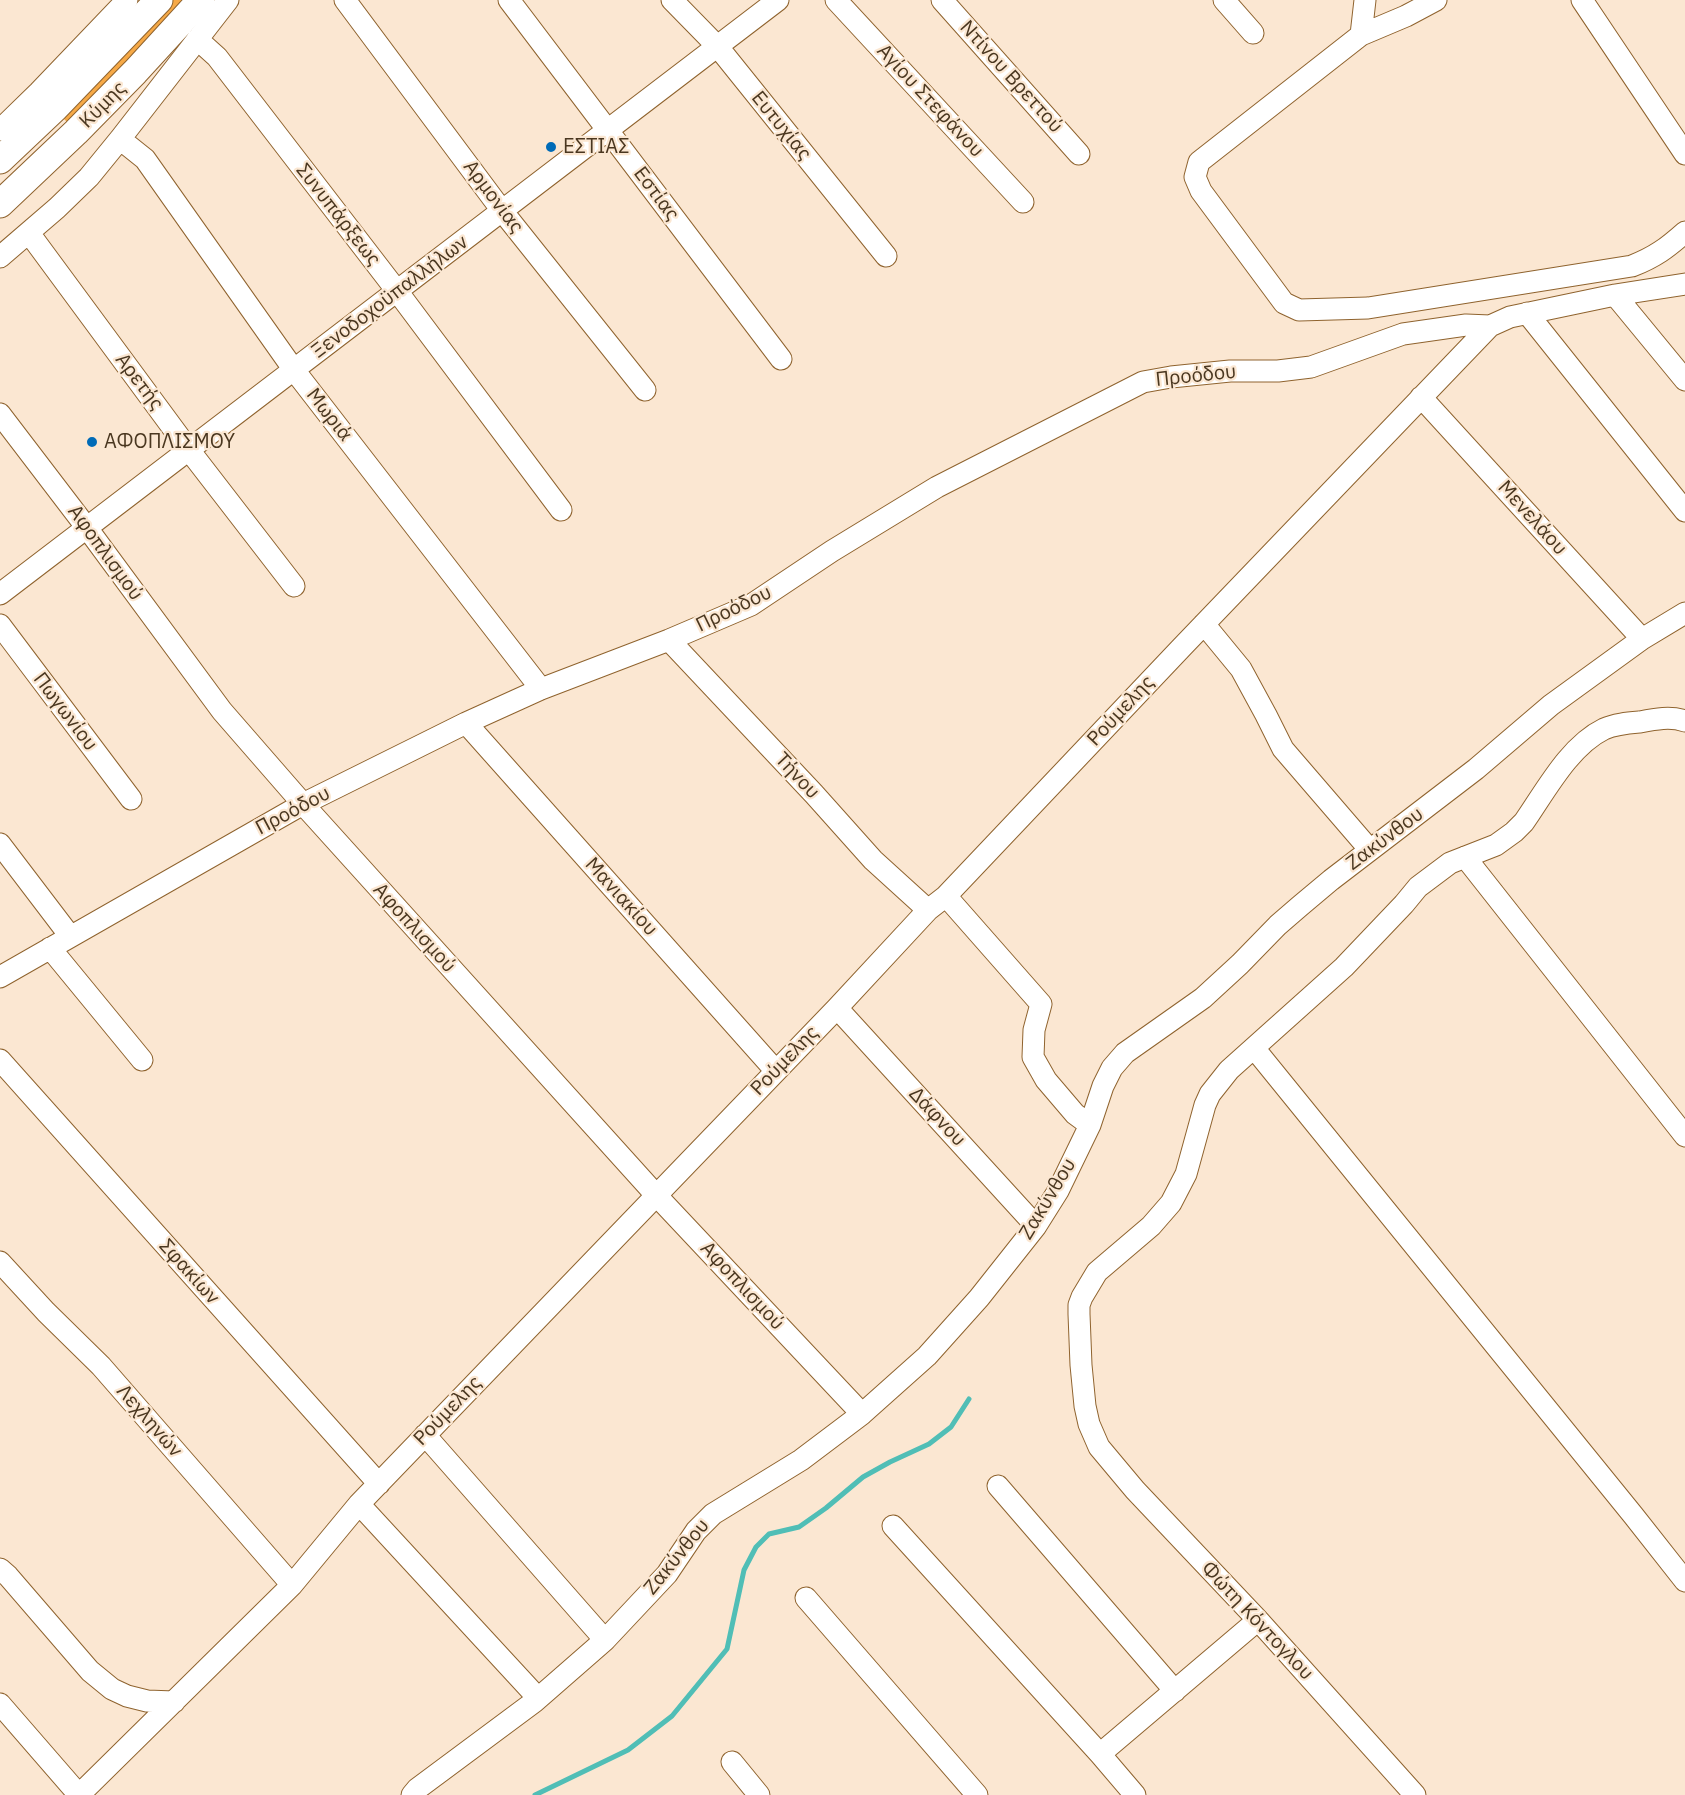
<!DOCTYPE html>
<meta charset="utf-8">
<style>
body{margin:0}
canvas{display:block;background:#fbe7d2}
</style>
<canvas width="1685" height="1795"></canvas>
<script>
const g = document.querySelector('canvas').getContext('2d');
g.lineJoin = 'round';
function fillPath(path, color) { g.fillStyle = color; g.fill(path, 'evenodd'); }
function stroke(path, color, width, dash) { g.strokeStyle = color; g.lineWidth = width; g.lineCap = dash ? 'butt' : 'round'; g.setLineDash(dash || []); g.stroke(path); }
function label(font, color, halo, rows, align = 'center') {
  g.font = font + ' "IBM Plex Sans",sans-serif'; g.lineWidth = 4.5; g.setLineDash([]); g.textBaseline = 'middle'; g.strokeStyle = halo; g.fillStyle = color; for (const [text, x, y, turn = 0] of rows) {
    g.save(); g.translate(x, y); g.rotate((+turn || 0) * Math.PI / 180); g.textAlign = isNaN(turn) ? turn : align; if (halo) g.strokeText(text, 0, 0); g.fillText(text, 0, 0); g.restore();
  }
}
const green = new Path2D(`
 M 173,0 L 188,0 L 69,124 L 61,116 L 120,57 Z`);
const stream = new Path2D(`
 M 535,1795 L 628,1750 L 672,1716 L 727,1649 L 744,1570 L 756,1547 L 769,1534 L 799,1527 L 826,1508 L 863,1477 L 890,1462 L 929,1444 L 951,1427 L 969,1399`);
const minor = new Path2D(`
 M 345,0 L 503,212 L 645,390
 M 509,0 L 781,359
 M 672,0 L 718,47 L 886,256
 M 836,0 L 1023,202
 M 942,0 L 1079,154
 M 1224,0 L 1253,33
 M 1436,0 L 1406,16 L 1361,35 L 1199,162 L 1195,177 L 1201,191 L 1284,303 L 1299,310 L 1368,308 L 1632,266 C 1655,257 1667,248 1685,232
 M 1582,0 L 1685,154
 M 1361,35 L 1365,0
 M 197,39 L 217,57 L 397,291 L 561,510
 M 0,130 L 39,92 L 127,0
 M 120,139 L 145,159 L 294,370 L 541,689
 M 29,233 L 189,450 L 294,586
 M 0,257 L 57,208 L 89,177 L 120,139 L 228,0
 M 1615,295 L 1685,380
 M 1527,313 L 1685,511
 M 1421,397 L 1642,639
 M 0,414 L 87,528 L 222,711 L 303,804 L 656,1195 L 862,1414
 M 0,594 L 778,0
 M 1204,624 L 1241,669 L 1266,715 L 1283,749 L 1370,850
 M 0,625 L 131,799
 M 669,640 L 814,794 L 873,860 L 928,910
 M 466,723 L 775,1070
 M 0,844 L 70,936
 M 1465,857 L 1685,1136
 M 946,896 L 1041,1004 L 1034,1030 L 1033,1057 L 1046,1080 L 1075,1114 L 1090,1125
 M 50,948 L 142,1060
 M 0,977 L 303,804 L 466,723 L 541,689 L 669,640 L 751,605 L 832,551 L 937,487 L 1143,382 L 1171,377 L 1230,371 L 1278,371 L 1311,367 L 1403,334 L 1466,325 L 1490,326
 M 837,1008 L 1036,1226
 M 1254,1048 L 1633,1515 L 1685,1581
 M 0,1060 L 379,1484
 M 0,1262 L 46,1312 L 101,1366 L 292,1585
 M 425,1435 L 605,1640
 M 998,1486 L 1175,1691
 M 359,1504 L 538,1698
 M 893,1526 L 1100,1754 L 1258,1620
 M 0,1569 L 8,1576 L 90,1671 L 112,1689 L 127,1696 L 147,1701 L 174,1702
 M 806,1598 L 977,1795
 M 0,1704 L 79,1795
 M 1100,1754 L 1135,1795
 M 732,1762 L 759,1795
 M 79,1795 L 292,1585 L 359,1504 L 837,1008 L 928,910 L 946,896 L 1182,647 L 1490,326 L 1510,317 L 1615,295 L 1685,284
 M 412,1795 L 417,1789 L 534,1702 L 605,1640 L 667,1574 L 696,1531 L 713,1514 L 801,1460 L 862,1414 L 927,1356 L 979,1298 L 1036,1226 L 1058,1191 L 1090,1125 L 1103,1086 L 1112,1068 L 1125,1053 L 1203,998 L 1240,964 L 1278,925 L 1300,906 L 1331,880 L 1476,769 L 1551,705 L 1642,639 L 1685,613
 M 1415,1795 L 1258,1620 L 1135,1490 L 1099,1447 L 1089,1424 L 1085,1406 L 1081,1365 L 1079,1314 L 1079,1305 L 1082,1297 L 1097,1272 L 1151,1226 L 1171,1203 L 1186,1174 L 1205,1105 L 1210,1094 L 1229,1070 L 1344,967 L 1404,904 L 1418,887 L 1450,863 L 1496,845 L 1514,832 L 1524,822 C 1545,792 1569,746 1604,729 C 1615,724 1628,723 1640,722 C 1655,719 1671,716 1685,721`);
const major = new Path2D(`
 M 0,160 L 55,108 L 159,0
 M 0,204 L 76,132 L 135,72 L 201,0`);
const markers = [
 [551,147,6,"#006bb7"],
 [92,442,6,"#006bb7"]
];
const streetNames = [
 ["Ντίνου Βρεττού",1011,77,48],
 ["Αγίου Στεφάνου",930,101,47],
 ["Κύμης",103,105,-45],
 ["Ευτυχίας",781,126,51],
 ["Εστίας",656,194,53],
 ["Αρμονίας",493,197,53],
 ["Συνυπάρξεως",338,215,52],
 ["Ξενοδοχοϋπαλλήλων",390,297,-37],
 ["Προόδου",1196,376,-6],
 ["Αρετής",139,382,53],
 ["Μωριά",329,415,52],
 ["Μενελάου",1532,518,48],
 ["Αφοπλισμού",105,553,54],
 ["Προόδου",734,609,-26],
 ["Ρούμελης",1121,711,-47],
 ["Πωγωνίου",65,712,53],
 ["Τήνου",797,776,47],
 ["Προόδου",293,811,-28],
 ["Ζακύνθου",1385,839,-37],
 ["Μανιακίου",621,897,48],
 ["Αφοπλισμού",414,928,48],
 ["Ρούμελης",785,1061,-46],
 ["Δάφνου",937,1117,47],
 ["Ζακύνθου",1048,1199,-59],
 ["Σφακίων",189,1272,48],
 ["Αφοπλισμού",742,1286,47],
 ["Ρούμελης",448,1411,-46],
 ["Λεχληνών",149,1421,49],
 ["Ζακύνθου",677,1557,-51],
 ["Φώτη Κόντογλου",1257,1621,47]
];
const poiNames = [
 ["ΕΣΤΙΑΣ",563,147],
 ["ΑΦΟΠΛΙΣΜΟΥ",104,442]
];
fillPath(green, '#f6a947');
stroke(stream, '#50beb6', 5);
stroke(minor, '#8f632e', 23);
stroke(major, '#8f632e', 29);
stroke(minor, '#fff', 21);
stroke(major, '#fff', 27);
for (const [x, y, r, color] of markers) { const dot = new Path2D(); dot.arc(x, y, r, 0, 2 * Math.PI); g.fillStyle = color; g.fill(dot); stroke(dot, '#fbe7d2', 2); }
label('20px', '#4a3720', '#fbe7d2', streetNames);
label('20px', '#4a3720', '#fbe7d2', poiNames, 'left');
</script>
